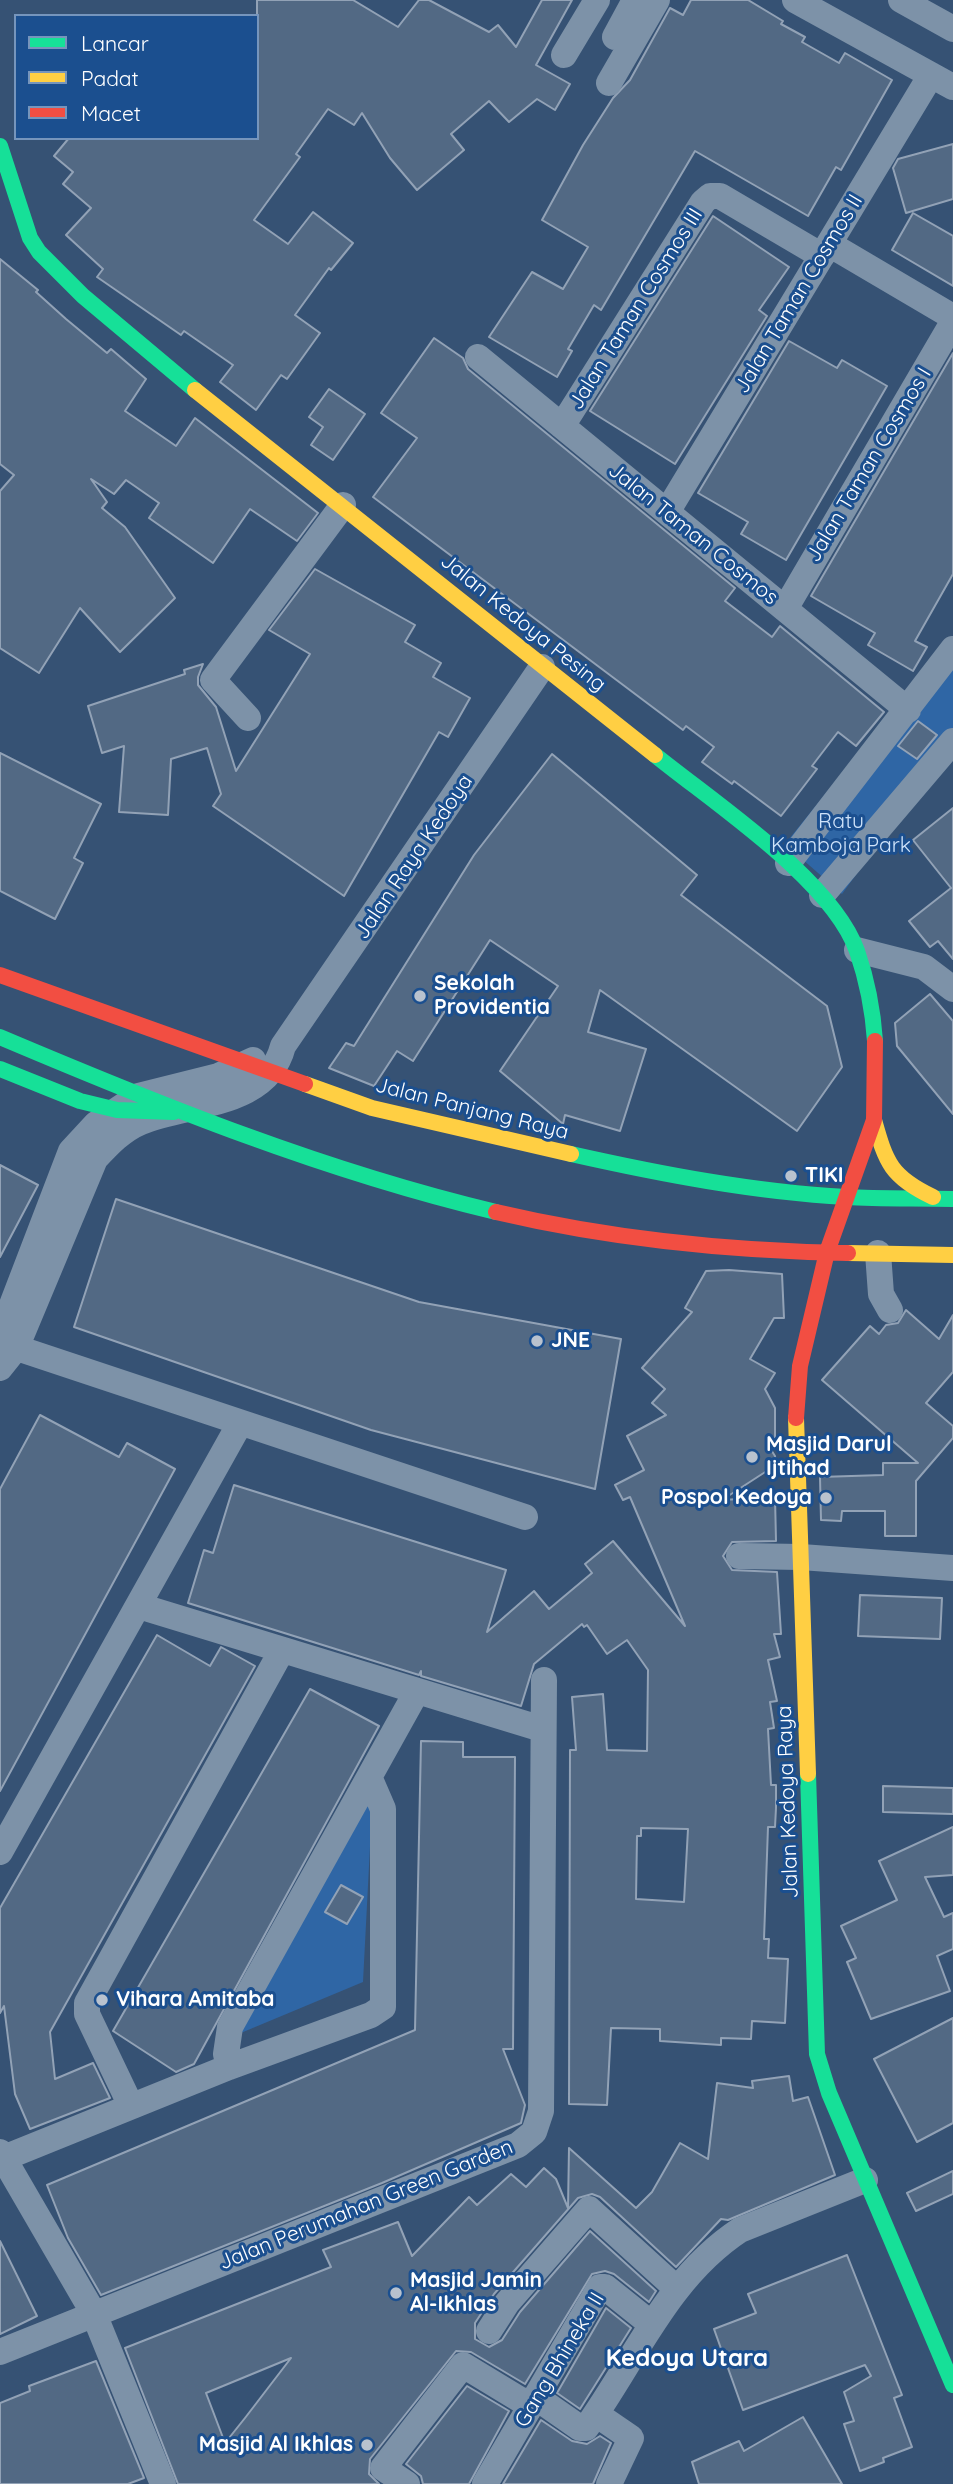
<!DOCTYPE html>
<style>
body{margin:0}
#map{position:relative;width:953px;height:2484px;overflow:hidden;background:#365274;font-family:Quicksand,sans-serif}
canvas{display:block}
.legend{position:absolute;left:14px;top:14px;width:245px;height:126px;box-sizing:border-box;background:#1b4f8f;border:2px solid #7695bc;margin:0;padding:9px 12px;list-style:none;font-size:21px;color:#fff}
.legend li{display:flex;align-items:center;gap:14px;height:35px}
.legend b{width:35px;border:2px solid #7695bc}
</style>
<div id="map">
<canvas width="953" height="2484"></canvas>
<ul class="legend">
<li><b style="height:9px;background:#16e098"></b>Lancar</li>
<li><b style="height:9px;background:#ffcf43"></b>Padat</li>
<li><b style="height:9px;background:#f24e42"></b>Macet</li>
</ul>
</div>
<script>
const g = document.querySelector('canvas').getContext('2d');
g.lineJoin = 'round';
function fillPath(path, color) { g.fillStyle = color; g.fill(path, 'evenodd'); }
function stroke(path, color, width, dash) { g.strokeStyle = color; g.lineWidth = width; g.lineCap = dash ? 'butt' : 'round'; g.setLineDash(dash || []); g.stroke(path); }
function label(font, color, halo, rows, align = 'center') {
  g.font = font + ' Quicksand,sans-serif'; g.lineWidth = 6; g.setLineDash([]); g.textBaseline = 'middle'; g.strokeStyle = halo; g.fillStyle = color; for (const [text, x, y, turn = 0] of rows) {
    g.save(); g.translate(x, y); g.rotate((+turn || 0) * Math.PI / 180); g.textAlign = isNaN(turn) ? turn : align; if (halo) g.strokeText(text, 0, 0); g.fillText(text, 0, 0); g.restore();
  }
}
const green = new Path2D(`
 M 953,636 L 953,741 L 842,894 L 785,844 Z
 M 373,1789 L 363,1982 L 236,2035 Z`);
const building = new Path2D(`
 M 257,0 L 353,0 L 398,27 L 419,0 L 429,0 L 489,32 L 498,25 L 516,47 L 542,0 L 572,0 L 536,65 L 570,84 L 555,110 L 537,99 L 509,122 L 489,101 L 451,134 L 464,150 L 417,190 L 390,158 L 362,113 L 354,125 L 328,109 L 296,154 L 300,157 L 254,220 L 288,244 L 313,212 L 353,243 L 331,270 L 329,268 L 295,315 L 320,333 L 287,379 L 281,375 L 256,410 L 220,382 L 233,365 L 184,331 L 181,335 L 97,277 L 103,269 L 66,235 L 91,208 L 63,184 L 73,172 L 54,156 L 69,138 L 257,138 Z
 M 691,0 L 748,0 L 783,21 L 781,24 L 805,37 L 802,42 L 839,63 L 845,53 L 892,80 L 841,170 L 836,167 L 808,216 L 695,151 L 601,310 L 594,305 L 568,349 L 572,351 L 557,377 L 489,337 L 532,272 L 563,289 L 588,247 L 542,220 L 583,145 L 613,98 L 630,80 L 670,8 L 683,15 Z
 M 953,144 L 953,199 L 906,213 L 893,168 L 898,159 Z
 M 913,213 L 953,236 L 953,286 L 892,250 Z
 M 713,216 L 789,267 L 759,310 L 767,316 L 675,464 L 590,411 Z
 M 0,259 L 38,290 L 36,292 L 66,319 L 107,353 L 111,349 L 146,379 L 125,411 L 176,446 L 195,418 L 318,513 L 297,541 L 250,509 L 213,563 L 149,518 L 159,503 L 126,480 L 114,494 L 91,479 L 107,502 L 102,508 L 125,527 L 175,598 L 120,652 L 80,608 L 39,673 L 0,648 L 0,491 L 14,475 L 0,464 Z
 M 434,338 L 463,358 L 468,369 L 735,588 L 725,601 L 772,637 L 780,626 L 884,712 L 856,746 L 838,732 L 812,766 L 817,769 L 781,816 L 734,781 L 732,784 L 702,762 L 714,747 L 686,726 L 683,730 L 373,497 L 417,438 L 381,413 Z
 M 789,341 L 837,368 L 842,360 L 887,386 L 786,560 L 741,534 L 748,522 L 698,493 Z
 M 953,353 L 953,574 L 915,641 L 927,647 L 913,671 L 868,645 L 875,633 L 811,596 Z
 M 329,389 L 365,414 L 333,460 L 311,445 L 323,427 L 309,417 Z
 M 315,569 L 415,625 L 405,642 L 441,663 L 433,677 L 470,698 L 448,737 L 439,732 L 344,896 L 213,806 L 221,794 L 207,748 L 171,759 L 168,815 L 119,812 L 124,746 L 102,753 L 88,706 L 185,674 L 184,670 L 203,664 L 198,677 L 198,685 L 216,707 L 236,771 L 310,654 L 269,630 Z
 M 918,721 L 937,735 L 917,759 L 898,746 Z
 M 0,753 L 101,804 L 74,858 L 83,863 L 55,919 L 0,891 Z
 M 552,754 L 697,875 L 681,895 L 827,1006 L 842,1067 L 797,1131 L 600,990 L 588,1032 L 646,1049 L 620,1131 L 565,1115 L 563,1124 L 500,1071 L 558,986 L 490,940 L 413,1061 L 397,1051 L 374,1086 L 329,1068 L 346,1043 L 354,1046 L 474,855 Z
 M 953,808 L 953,959 L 938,941 L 930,947 L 909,921 L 951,888 L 913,840 Z
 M 930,994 L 953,1021 L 953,1114 L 897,1046 L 895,1023 Z
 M 0,1165 L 38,1185 L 0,1257 Z
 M 116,1199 L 419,1302 L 621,1339 L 595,1489 L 371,1430 L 74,1327 Z
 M 729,1270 L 782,1274 L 784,1318 L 774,1318 L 750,1359 L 775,1373 L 765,1389 L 775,1408 L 775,1441 L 768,1445 L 775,1456 L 776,1465 L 722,1500 L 775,1497 L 776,1541 L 732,1542 L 723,1556 L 732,1570 L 777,1572 L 781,1634 L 774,1634 L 780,1657 L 768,1660 L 777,1701 L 770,1702 L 774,1728 L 768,1729 L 771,1785 L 776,1785 L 776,1808 L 775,1827 L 768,1827 L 764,1939 L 769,1939 L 768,1958 L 788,1959 L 785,2023 L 752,2021 L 751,2039 L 721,2038 L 721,2045 L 660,2041 L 660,2029 L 611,2028 L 607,2105 L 569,2104 L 570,1750 L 576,1750 L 572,1697 L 603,1694 L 607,1750 L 647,1751 L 648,1670 L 627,1640 L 607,1654 L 587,1625 L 584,1627 L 582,1624 L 534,1664 L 521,1706 L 421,1676 L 421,1671 L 419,1675 L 188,1603 L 204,1550 L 213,1553 L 234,1485 L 506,1570 L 487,1632 L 534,1591 L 549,1609 L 592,1573 L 585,1564 L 613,1541 L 685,1626 L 630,1497 L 623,1500 L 615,1485 L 644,1470 L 627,1436 L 666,1415 L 652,1403 L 665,1389 L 642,1368 L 692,1312 L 685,1308 L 706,1271 ZM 641,1828 L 688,1829 L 684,1902 L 636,1899 L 637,1836 L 641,1836 Z
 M 906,1310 L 939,1339 L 953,1315 L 953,1372 L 926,1403 L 953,1426 L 953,1438 L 916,1481 L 916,1536 L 885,1536 L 885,1511 L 842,1511 L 841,1521 L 821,1520 L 820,1477 L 883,1475 L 883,1463 L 918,1463 L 822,1380 L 870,1326 L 879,1334 L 886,1325 L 898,1323 Z
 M 40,1415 L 119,1457 L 127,1443 L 175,1469 L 0,1791 L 0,1489 Z
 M 860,1595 L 942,1598 L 940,1639 L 858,1636 Z
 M 157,1635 L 210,1666 L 221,1647 L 255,1666 L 50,2032 L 55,2079 L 93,2063 L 110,2098 L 30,2129 L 15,2094 L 4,2006 L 0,2013 L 0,1908 Z
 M 310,1689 L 379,1726 L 194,2064 L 176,2072 L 113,2031 Z
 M 421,1741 L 463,1742 L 463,1757 L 515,1757 L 513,2049 L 503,2049 L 525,2105 L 521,2123 L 382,2183 L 101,2295 L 68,2238 L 47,2185 L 415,2030 Z
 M 883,1786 L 953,1788 L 953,1814 L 883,1812 Z
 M 953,1827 L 953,1875 L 925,1877 L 944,1917 L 953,1913 L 953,1949 L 937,1956 L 950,1991 L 871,2019 L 847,1962 L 856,1958 L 841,1926 L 897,1900 L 879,1861 Z
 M 341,1885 L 363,1897 L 347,1924 L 325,1912 Z
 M 953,2018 L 953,2123 L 917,2142 L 874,2059 Z
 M 789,2076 L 793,2101 L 808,2097 L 835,2175 L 728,2220 L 721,2219 L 676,2267 L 600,2197 L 592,2194 L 578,2198 L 494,2294 L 475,2323 L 475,2339 L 489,2347 L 502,2340 L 520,2312 L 590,2231 L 656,2291 L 649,2302 L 614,2274 L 605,2271 L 592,2274 L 525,2384 L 471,2352 L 456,2351 L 370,2459 L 369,2474 L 379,2484 L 178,2484 L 125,2348 L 331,2267 L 323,2250 L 398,2222 L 412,2256 L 469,2197 L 477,2205 L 511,2174 L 526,2187 L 544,2168 L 556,2179 L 568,2208 L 569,2148 L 636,2208 L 652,2192 L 680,2143 L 708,2159 L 717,2083 L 753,2088 L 752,2081 ZM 291,2358 L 245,2418 L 225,2443 L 206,2393 Z
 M 953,2171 L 953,2194 L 916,2211 L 907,2193 Z
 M 0,2241 L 37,2316 L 0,2334 Z
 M 847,2255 L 902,2395 L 894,2398 L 912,2447 L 883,2458 L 884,2462 L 860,2471 L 844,2424 L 854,2421 L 844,2392 L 871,2376 L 865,2365 L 743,2410 L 714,2329 L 756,2313 L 748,2294 Z
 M 606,2308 L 631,2328 L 580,2409 L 557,2393 Z
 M 96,2361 L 144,2478 L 128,2484 L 0,2484 L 0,2403 L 30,2391 L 29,2386 Z
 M 467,2386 L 509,2411 L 469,2484 L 423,2484 L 421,2476 L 406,2464 Z
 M 803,2417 L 842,2484 L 699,2484 L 692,2462 L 739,2441 L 744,2451 Z
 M 541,2420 L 572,2441 L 587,2444 L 600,2436 L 611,2443 L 593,2484 L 503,2484 Z`);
const street = new Path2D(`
 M 795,0 L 953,87
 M 901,0 L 953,29
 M 615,37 L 635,0
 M 564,55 L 597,0
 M 609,83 L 657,0
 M 829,244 L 953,317
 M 478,357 L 908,710
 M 562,426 L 703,202 L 710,196 L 720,196 L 822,256
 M 667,512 L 931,75
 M 785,609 L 953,322
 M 248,718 L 213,680 L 343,505
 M 788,863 L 953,649
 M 822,895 L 953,741
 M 857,950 L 924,967 L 953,989
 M 878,1253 L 881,1294 L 890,1310
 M 0,1336 L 71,1151 L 96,1124 L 138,1096 L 218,1076 L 253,1060
 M 2,1343 L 525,1517
 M 0,1368 L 16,1348 L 95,1159 C 109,1144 122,1130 141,1122 C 189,1102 267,1108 283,1046 L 542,667
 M 739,1556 L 801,1557 L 953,1568
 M 139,1606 L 542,1729
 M 0,1852 L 239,1425
 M 229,2067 L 226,2054 L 230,2027 L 417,1691
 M 131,2106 L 87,2014 L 87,2003 L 282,1650
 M 0,2152 L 94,2314 L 163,2484
 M 4,2158 L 229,2067 L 371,2015 L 383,2007 L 383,1809 L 370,1779
 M 489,2331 L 507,2303 L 589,2209 L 677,2289
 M 0,2352 L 518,2145 L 534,2132 L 541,2111 L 544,1680
 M 596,2414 L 631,2438 L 609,2484
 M 407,2484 L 383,2468 L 463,2365 L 524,2402 L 537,2398 L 580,2428 L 586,2428 C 635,2360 667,2278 740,2230 L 865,2180
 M 485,2484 L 600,2287 L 605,2287 L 650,2323`);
const fast = new Path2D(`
 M 0,146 L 30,238 L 39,252 L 83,296 L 195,390
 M 655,755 C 714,803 832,880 857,951 C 867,980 873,1011 875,1041
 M 0,1037 C 163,1106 324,1171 496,1212
 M 0,1069 L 80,1101 L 117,1110 L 174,1112
 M 571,1154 C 660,1174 754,1192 846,1197 C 881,1199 917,1198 953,1199
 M 808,1774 L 817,2054 L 829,2093 L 953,2385`);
const slow = new Path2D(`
 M 195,390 L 655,755
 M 305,1084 L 372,1108 L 571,1154
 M 874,1120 C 886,1163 891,1177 933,1197
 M 848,1253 L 953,1255
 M 796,1418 L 808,1774`);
const jam = new Path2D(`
 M 0,975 L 305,1084
 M 496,1212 C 611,1239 730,1251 848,1253
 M 796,1418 L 800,1366 L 827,1252 L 874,1120 L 875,1041`);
const markers = [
 [420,996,7,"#b9c2ce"],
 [791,1176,7,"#b9c2ce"],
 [537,1341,7,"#b9c2ce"],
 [752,1457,7,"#b9c2ce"],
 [826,1498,7,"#b9c2ce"],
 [102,2000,7,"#b9c2ce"],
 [396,2293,7,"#b9c2ce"],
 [367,2445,7,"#b9c2ce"]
];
const streetNames = [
 ["Jalan Taman Cosmos II",799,294,-59],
 ["Jalan Taman Cosmos III",636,309,-58],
 ["Jalan Taman Cosmos I",869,465,-59],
 ["Jalan Taman Cosmos",693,534,39],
 ["Jalan Kedoya Pesing",523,623,39],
 ["Jalan Raya Kedoya",414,857,-56],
 ["Jalan Panjang Raya",472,1109,14],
 ["Jalan Kedoya Raya",788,1802,-92],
 ["Jalan Perumahan Green Garden",366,2205,-22],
 ["Gang Bhineka II",560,2360,-59]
];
const parkNames = [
 ["Ratu",841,822],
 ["Kamboja Park",841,846]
];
const poiNames = [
 ["Sekolah",434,984],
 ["Providentia",434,1008],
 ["TIKI",805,1176],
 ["JNE",551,1341],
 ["Masjid Darul",766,1445],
 ["Ijtihad",766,1469],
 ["Pospol Kedoya",812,1498,"right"],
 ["Vihara Amitaba",116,2000],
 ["Masjid Jamin",410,2281],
 ["Al-Ikhlas",410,2305],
 ["Masjid Al Ikhlas",353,2445,"right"]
];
const quarterNames = [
 ["Kedoya Utara",687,2359]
];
fillPath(green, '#2f66a5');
fillPath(building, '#526984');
stroke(building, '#92a2b6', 2);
stroke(street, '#7d92a8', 26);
stroke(fast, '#16e098', 16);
stroke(slow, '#ffcf43', 16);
stroke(jam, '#f24e42', 16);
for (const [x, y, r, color] of markers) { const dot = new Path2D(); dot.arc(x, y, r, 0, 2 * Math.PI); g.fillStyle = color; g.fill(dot); stroke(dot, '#1b4f8f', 2.5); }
label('21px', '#fff', '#1b4f8f', streetNames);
label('21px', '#cfe3fa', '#1b4f8f', parkNames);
label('bold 21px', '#fff', '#1b4f8f', poiNames, 'left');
label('bold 24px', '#fff', '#1b4f8f', quarterNames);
</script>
